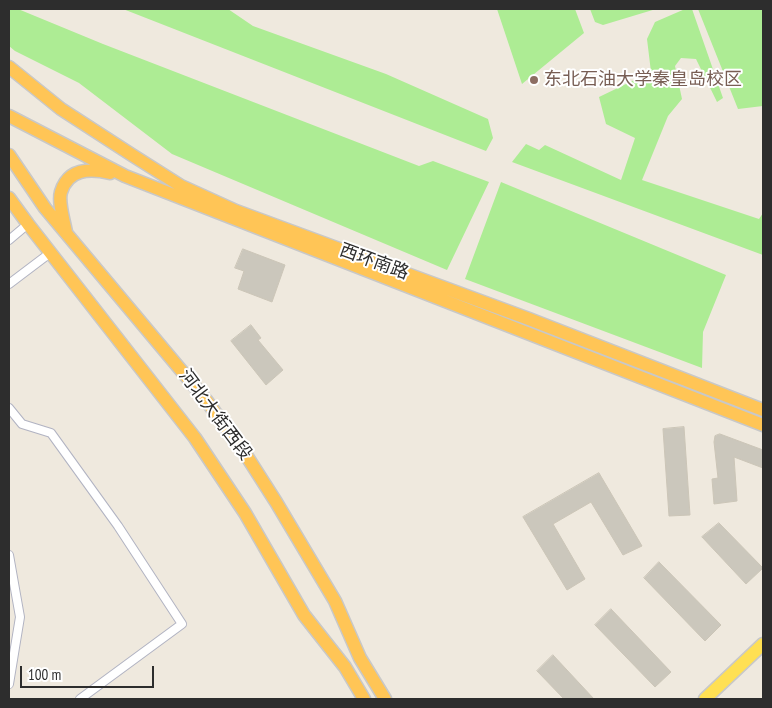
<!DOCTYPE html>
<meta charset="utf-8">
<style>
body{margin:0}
#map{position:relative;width:772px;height:708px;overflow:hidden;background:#efe9de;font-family:"PT Sans Narrow",sans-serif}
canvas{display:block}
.frame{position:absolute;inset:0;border:10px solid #2d2d2d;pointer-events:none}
.scale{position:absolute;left:20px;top:666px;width:134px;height:22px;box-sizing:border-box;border:2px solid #2d2d2d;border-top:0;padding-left:6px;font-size:15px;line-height:18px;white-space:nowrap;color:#2d2d2d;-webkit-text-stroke:4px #fff;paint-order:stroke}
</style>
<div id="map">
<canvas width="772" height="708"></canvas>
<div class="frame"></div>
<div class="scale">100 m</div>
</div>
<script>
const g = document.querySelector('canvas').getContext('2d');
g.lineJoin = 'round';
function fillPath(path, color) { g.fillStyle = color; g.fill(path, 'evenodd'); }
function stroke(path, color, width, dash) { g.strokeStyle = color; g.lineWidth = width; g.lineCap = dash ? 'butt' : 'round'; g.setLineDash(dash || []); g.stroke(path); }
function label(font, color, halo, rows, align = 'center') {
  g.font = font + ' "PT Sans Narrow","Noto Sans SC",sans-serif'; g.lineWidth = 4; g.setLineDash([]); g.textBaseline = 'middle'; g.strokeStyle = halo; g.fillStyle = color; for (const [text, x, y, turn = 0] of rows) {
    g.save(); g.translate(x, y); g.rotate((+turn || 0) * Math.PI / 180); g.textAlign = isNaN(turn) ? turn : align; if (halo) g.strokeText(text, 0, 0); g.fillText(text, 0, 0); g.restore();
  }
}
const green = new Path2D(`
 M 9,9 L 18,9 L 103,44 L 419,166 L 433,161 L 489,182 L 447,270 L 172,154 L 79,83 L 15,51 L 9,46 Z
 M 123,9 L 228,9 L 253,26 L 386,74 L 488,119 L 493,138 L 486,151 Z
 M 497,9 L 575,9 L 584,33 L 522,84 Z
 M 590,9 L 656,9 L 603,25 L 595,22 Z
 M 685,9 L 692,9 L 723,98 L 717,102 L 696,59 L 681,58 L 675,66 L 682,99 L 668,116 L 642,180 L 759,219 L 763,213 L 763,255 L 512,162 L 526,144 L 539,150 L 545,145 L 621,180 L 635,138 L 606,124 L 599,97 L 651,72 L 647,39 L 655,22 Z
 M 698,9 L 763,9 L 763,106 L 738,109 Z
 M 501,182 L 726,275 L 703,332 L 702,368 L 465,279 Z`);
const building = new Path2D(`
 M 243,249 L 285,265 L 272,302 L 238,289 L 244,271 L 235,268 Z
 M 251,325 L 261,338 L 258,340 L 283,370 L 266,385 L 231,341 Z
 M 684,427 L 690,515 L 669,516 L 663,429 Z
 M 720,434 L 763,450 L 763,468 L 734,457 L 737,501 L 714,504 L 712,479 L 718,478 L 714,442 L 715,436 Z
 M 599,473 L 642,546 L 623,555 L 591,502 L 553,524 L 585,579 L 567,590 L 523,517 Z
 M 719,523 L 763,568 L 746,584 L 702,537 Z
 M 659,562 L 721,625 L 705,641 L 644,578 Z
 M 611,609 L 671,672 L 655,687 L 595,625 Z
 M 553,655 L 594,699 L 564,699 L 537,671 Z`);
const minor = new Path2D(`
 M 9,240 L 28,224
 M 9,284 L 50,253
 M 9,408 L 22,424 L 51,433 L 118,526 L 182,624 L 80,699
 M 9,555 L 20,617 L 9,684`);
const primary = new Path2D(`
 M 705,699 L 763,644`);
const trunk = new Path2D(`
 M 9,67 L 61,109 L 132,155 L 181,186 L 236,211 L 529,319 L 763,410
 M 9,116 L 125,176 L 763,425
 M 9,155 L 45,208 L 206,400 L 246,455 L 276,502 L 335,601 L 360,658 L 385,699
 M 9,198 L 28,224 L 195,438 L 245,513 L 304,615 L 345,667 L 364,699
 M 66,232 C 64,221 58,202 61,192 C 68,169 89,168 110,173`);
const markers = [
 [534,80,5,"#8d6e63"]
];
const educationNames = [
 ["东北石油大学秦皇岛校区",544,80]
];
const streetNames = [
 ["西环南路",374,262,20],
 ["河北大街西段",215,415,53]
];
fillPath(green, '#adec94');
fillPath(building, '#cbc7bc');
stroke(building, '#cbc5b7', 1);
stroke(minor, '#b1b3c2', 10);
stroke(primary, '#c8c8c8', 15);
stroke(trunk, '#c8c8c8', 15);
stroke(minor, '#fff', 8);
stroke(primary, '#ffe053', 12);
stroke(trunk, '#ffc556', 12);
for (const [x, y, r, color] of markers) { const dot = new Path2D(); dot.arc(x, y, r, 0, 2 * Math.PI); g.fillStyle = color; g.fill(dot); stroke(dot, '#fff', 2); }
label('18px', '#785e54', '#fff', educationNames, 'left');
label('18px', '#2d2d2d', '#fff', streetNames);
</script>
